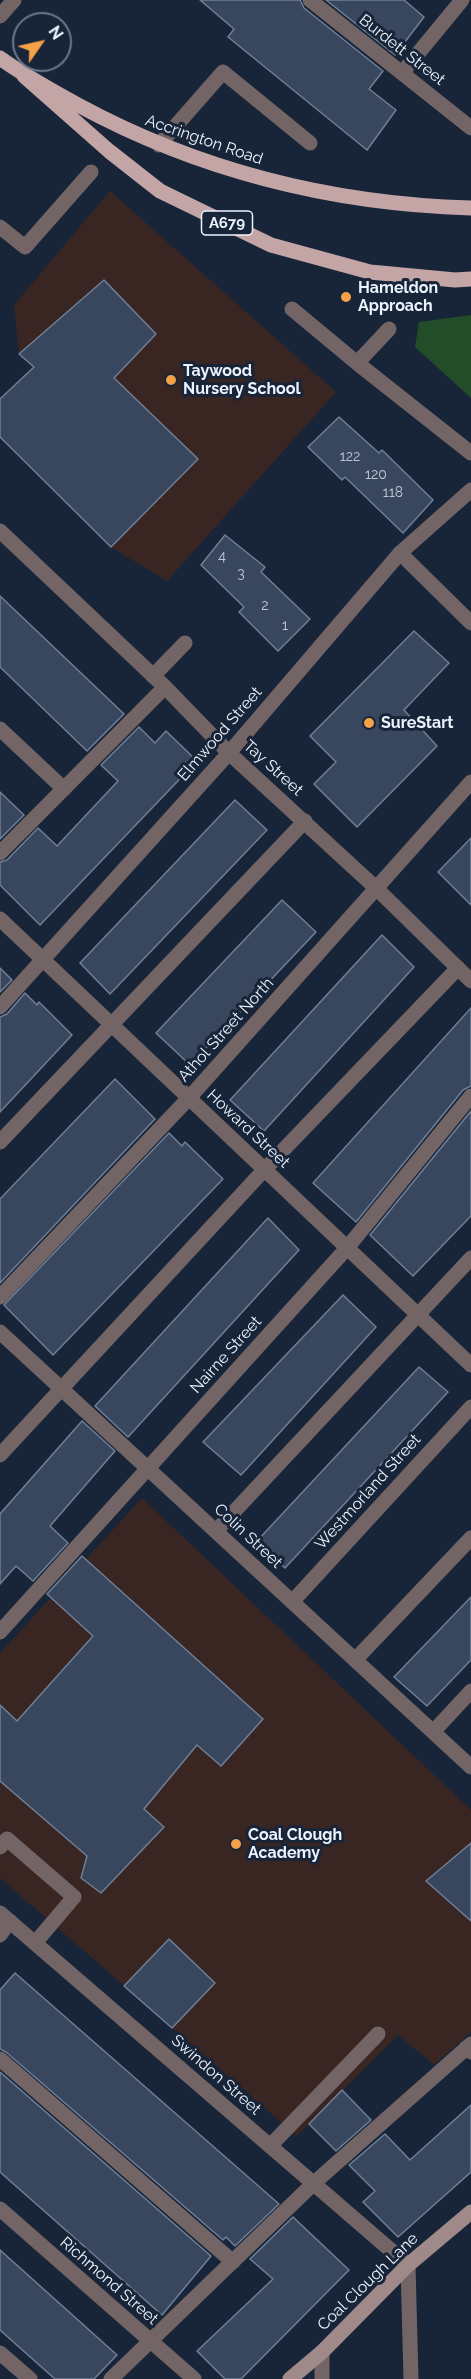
<!DOCTYPE html>
<style>
body{margin:0}
#map{position:relative;width:471px;height:2379px;overflow:hidden;background:#182539;font-family:Raleway,sans-serif}
canvas{display:block}
.north{position:absolute;left:12px;top:12px;width:60px;height:60px;box-sizing:border-box;background:#182539;border:2px solid #6c7788;border-radius:50%;rotate:56deg;font-size:16px;font-weight:700;line-height:24px;text-align:center;color:#ebf3fe}
.north::after{content:'';display:block;margin:auto;width:21px;height:27px;background:#f5a246;clip-path:polygon(50% 0,100% 100%,50% 72%,0 100%)}
</style>
<div id="map">
<canvas width="471" height="2379"></canvas>
<div class="north">N</div>
</div>
<script>
const g = document.querySelector('canvas').getContext('2d');
g.lineJoin = 'round';
function fillPath(path, color) { g.fillStyle = color; g.fill(path, 'evenodd'); }
function stroke(path, color, width, dash) { g.strokeStyle = color; g.lineWidth = width; g.lineCap = dash ? 'butt' : 'round'; g.setLineDash(dash || []); g.stroke(path); }
function label(font, color, halo, rows, align = 'center') {
  g.font = font + ' Raleway,sans-serif'; g.lineWidth = 6; g.setLineDash([]); g.textBaseline = 'middle'; g.strokeStyle = halo; g.fillStyle = color; for (const [text, x, y, turn = 0] of rows) {
    g.save(); g.translate(x, y); g.rotate((+turn || 0) * Math.PI / 180); g.textAlign = isNaN(turn) ? turn : align; if (halo) g.strokeText(text, 0, 0); g.fillText(text, 0, 0); g.restore();
  }
}
const education = new Path2D(`
 M 110,191 L 336,392 L 167,581 L 111,547 L 0,437 L 0,399 L 33,367 L 19,354 L 14,305 Z
 M 142,1498 L 471,1810 L 471,2032 L 434,2065 L 398,2035 L 297,2136 L 0,1878 L 0,1653 Z`);
const green = new Path2D(`
 M 471,315 L 471,398 L 415,347 L 419,322 Z`);
const building = new Path2D(`
 M 200,0 L 300,0 L 304,8 L 383,71 L 369,89 L 396,110 L 367,150 L 228,37 L 234,29 Z
 M 326,0 L 404,0 L 424,17 L 395,55 Z
 M 104,280 L 156,334 L 114,378 L 198,459 L 111,547 L 0,437 L 0,399 L 34,367 L 19,354 Z
 M 339,417 L 379,453 L 382,450 L 433,500 L 403,533 L 345,477 L 342,480 L 308,447 Z
 M 225,535 L 265,567 L 261,572 L 310,619 L 278,651 L 239,612 L 244,607 L 201,565 Z
 M 0,596 L 124,714 L 87,751 L 0,667 Z
 M 414,631 L 449,663 L 404,710 L 437,746 L 357,827 L 314,784 L 336,762 L 310,736 Z
 M 139,727 L 155,743 L 166,731 L 197,761 L 40,925 L 0,885 L 0,862 L 7,860 L 38,828 L 57,846 L 118,781 L 101,765 Z
 M 0,792 L 24,815 L 0,839 Z
 M 235,800 L 267,830 L 110,994 L 80,963 Z
 M 471,838 L 471,905 L 438,872 Z
 M 282,900 L 316,932 L 190,1065 L 156,1033 Z
 M 382,935 L 414,967 L 264,1131 L 230,1100 Z
 M 0,968 L 12,980 L 0,992 Z
 M 25,993 L 37,1005 L 39,1002 L 72,1035 L 0,1112 L 0,1017 L 7,1014 Z
 M 471,1008 L 471,1086 L 463,1090 L 356,1222 L 313,1183 Z
 M 115,1079 L 155,1119 L 0,1283 L 0,1199 Z
 M 471,1111 L 471,1216 L 413,1276 L 370,1235 Z
 M 169,1133 L 182,1146 L 185,1142 L 223,1179 L 53,1355 L 4,1305 Z
 M 268,1218 L 299,1250 L 128,1437 L 95,1406 Z
 M 343,1295 L 376,1327 L 241,1475 L 203,1442 Z
 M 419,1367 L 448,1392 L 285,1568 L 257,1541 Z
 M 82,1421 L 115,1451 L 50,1526 L 68,1543 L 33,1581 L 16,1566 L 0,1584 L 0,1514 Z
 M 82,1556 L 263,1719 L 221,1766 L 197,1745 L 144,1809 L 164,1827 L 101,1893 L 81,1878 L 87,1856 L 0,1781 L 0,1705 L 17,1721 L 93,1636 L 47,1594 Z
 M 471,1597 L 471,1660 L 427,1706 L 394,1677 Z
 M 471,1843 L 471,1921 L 426,1881 Z
 M 169,1939 L 215,1983 L 172,2028 L 124,1986 Z
 M 15,1973 L 279,2204 L 235,2246 L 226,2237 L 223,2240 L 6,2052 L 0,2049 L 0,1990 Z
 M 0,2072 L 211,2256 L 162,2315 L 0,2172 Z
 M 342,2090 L 371,2120 L 336,2151 L 309,2124 Z
 M 471,2105 L 471,2172 L 398,2237 L 363,2202 L 375,2191 L 349,2165 L 385,2134 L 410,2160 Z
 M 293,2217 L 349,2270 L 241,2379 L 225,2379 L 197,2351 L 273,2279 L 250,2259 Z
 M 0,2250 L 117,2355 L 94,2379 L 55,2379 L 0,2330 Z`);
const service = new Path2D(`
 M 402,73 L 462,0
 M 159,145 L 223,72 L 310,143
 M 0,227 L 25,247 L 91,172
 M 400,553 L 471,623
 M 153,676 L 185,643
 M 0,729 L 64,789
 M 0,853 L 165,687
 M 0,1142 L 305,821
 M 0,1455 L 265,1169 L 458,968
 M 216,1531 L 471,1258
 M 355,1660 L 471,1538
 M 0,1847 L 7,1839 L 74,1897 L 35,1943
 M 0,2059 L 233,2262
 M 270,2146 L 378,2034
 M 408,2265 L 411,2379
 M 0,2353 L 30,2379
 M 111,2379 L 314,2183 L 471,2044`);
const minor = new Path2D(`
 M 310,0 L 471,128
 M 0,16 L 14,0
 M 292,309 L 357,363 L 389,329
 M 357,363 L 471,453
 M 0,531 L 165,687 L 229,753 L 377,889 L 471,981
 M 0,919 L 471,1365
 M 0,1007 L 229,753 L 400,553 L 471,490
 M 0,1297 L 189,1098 L 471,782
 M 0,1332 L 471,1767
 M 292,1602 L 471,1407
 M 0,1632 L 347,1248 L 471,1096
 M 433,1732 L 471,1691
 M 0,1913 L 408,2265
 M 0,1935 L 10,1921
 M 466,2048 L 471,2052
 M 0,2209 L 194,2379
 M 322,2379 L 322,2352`);
const secondary = new Path2D(`
 M 290,2379 L 322,2352 L 408,2265 L 471,2212`);
const primary = new Path2D(`
 M 0,58 C 25,76 51,90 78,105 C 200,171 332,204 471,208
 M 24,76 L 109,151 L 160,191 L 271,245 L 370,272 L 455,280 L 471,279`);
const markers = [
 [346,297,6,"#f5a246"],
 [171,380,6,"#f5a246"],
 [369,723,6,"#f5a246"],
 [236,1844,6,"#f5a246"]
];
const numberNames = [
 ["122",350,457],
 ["120",376,475],
 ["118",393,493],
 ["4",222,557],
 ["3",241,574],
 ["2",265,606],
 ["1",285,626]
];
const shields = [
 [227,223,51]
];
const shieldNames = [
 ["A679",227,223]
];
const streetNames = [
 ["Burdett Street",402,50,38],
 ["Accrington Road",204,140,19],
 ["Elmwood Street",220,734,-49],
 ["Tay Street",273,768,42],
 ["Athol Street North",226,1030,-48],
 ["Howard Street",248,1129,43],
 ["Nairne Street",226,1355,-48],
 ["Westmorland Street",368,1492,-48],
 ["Colin Street",248,1536,43],
 ["Swindon Street",216,2075,41],
 ["Richmond Street",109,2281,41],
 ["Coal Clough Lane",368,2282,-44]
];
const poiNames = [
 ["Hameldon",358,288],
 ["Approach",358,306],
 ["Taywood",183,371],
 ["Nursery School",183,389],
 ["SureStart",381,723],
 ["Coal Clough",248,1835],
 ["Academy",248,1853]
];
fillPath(education, '#392623');
fillPath(green, '#234d29');
fillPath(building, '#38475d');
stroke(building, '#6f7f97', 1.5);
stroke(service, '#736565', 15);
stroke(minor, '#736565', 15);
stroke(secondary, '#a08989', 15);
stroke(primary, '#c3a5a5', 15);
for (const [x, y, r, color] of markers) { const dot = new Path2D(); dot.arc(x, y, r, 0, 2 * Math.PI); g.fillStyle = color; g.fill(dot); stroke(dot, '#182539', 2); }
label('14px', '#bec8d6', null, numberNames);
for (const [x, y, w] of shields) { const box = new Path2D(); box.roundRect(x - w / 2, y - 12, w, 24, 4.5); g.fillStyle = '#182539'; g.fill(box); stroke(box, '#ebf3fe', 1.5); }
label('bold 15px', '#ebf3fe', null, shieldNames);
label('16px', '#ebf3fe', '#182539', streetNames);
label('bold 16px', '#ebf3fe', '#182539', poiNames, 'left');
</script>
